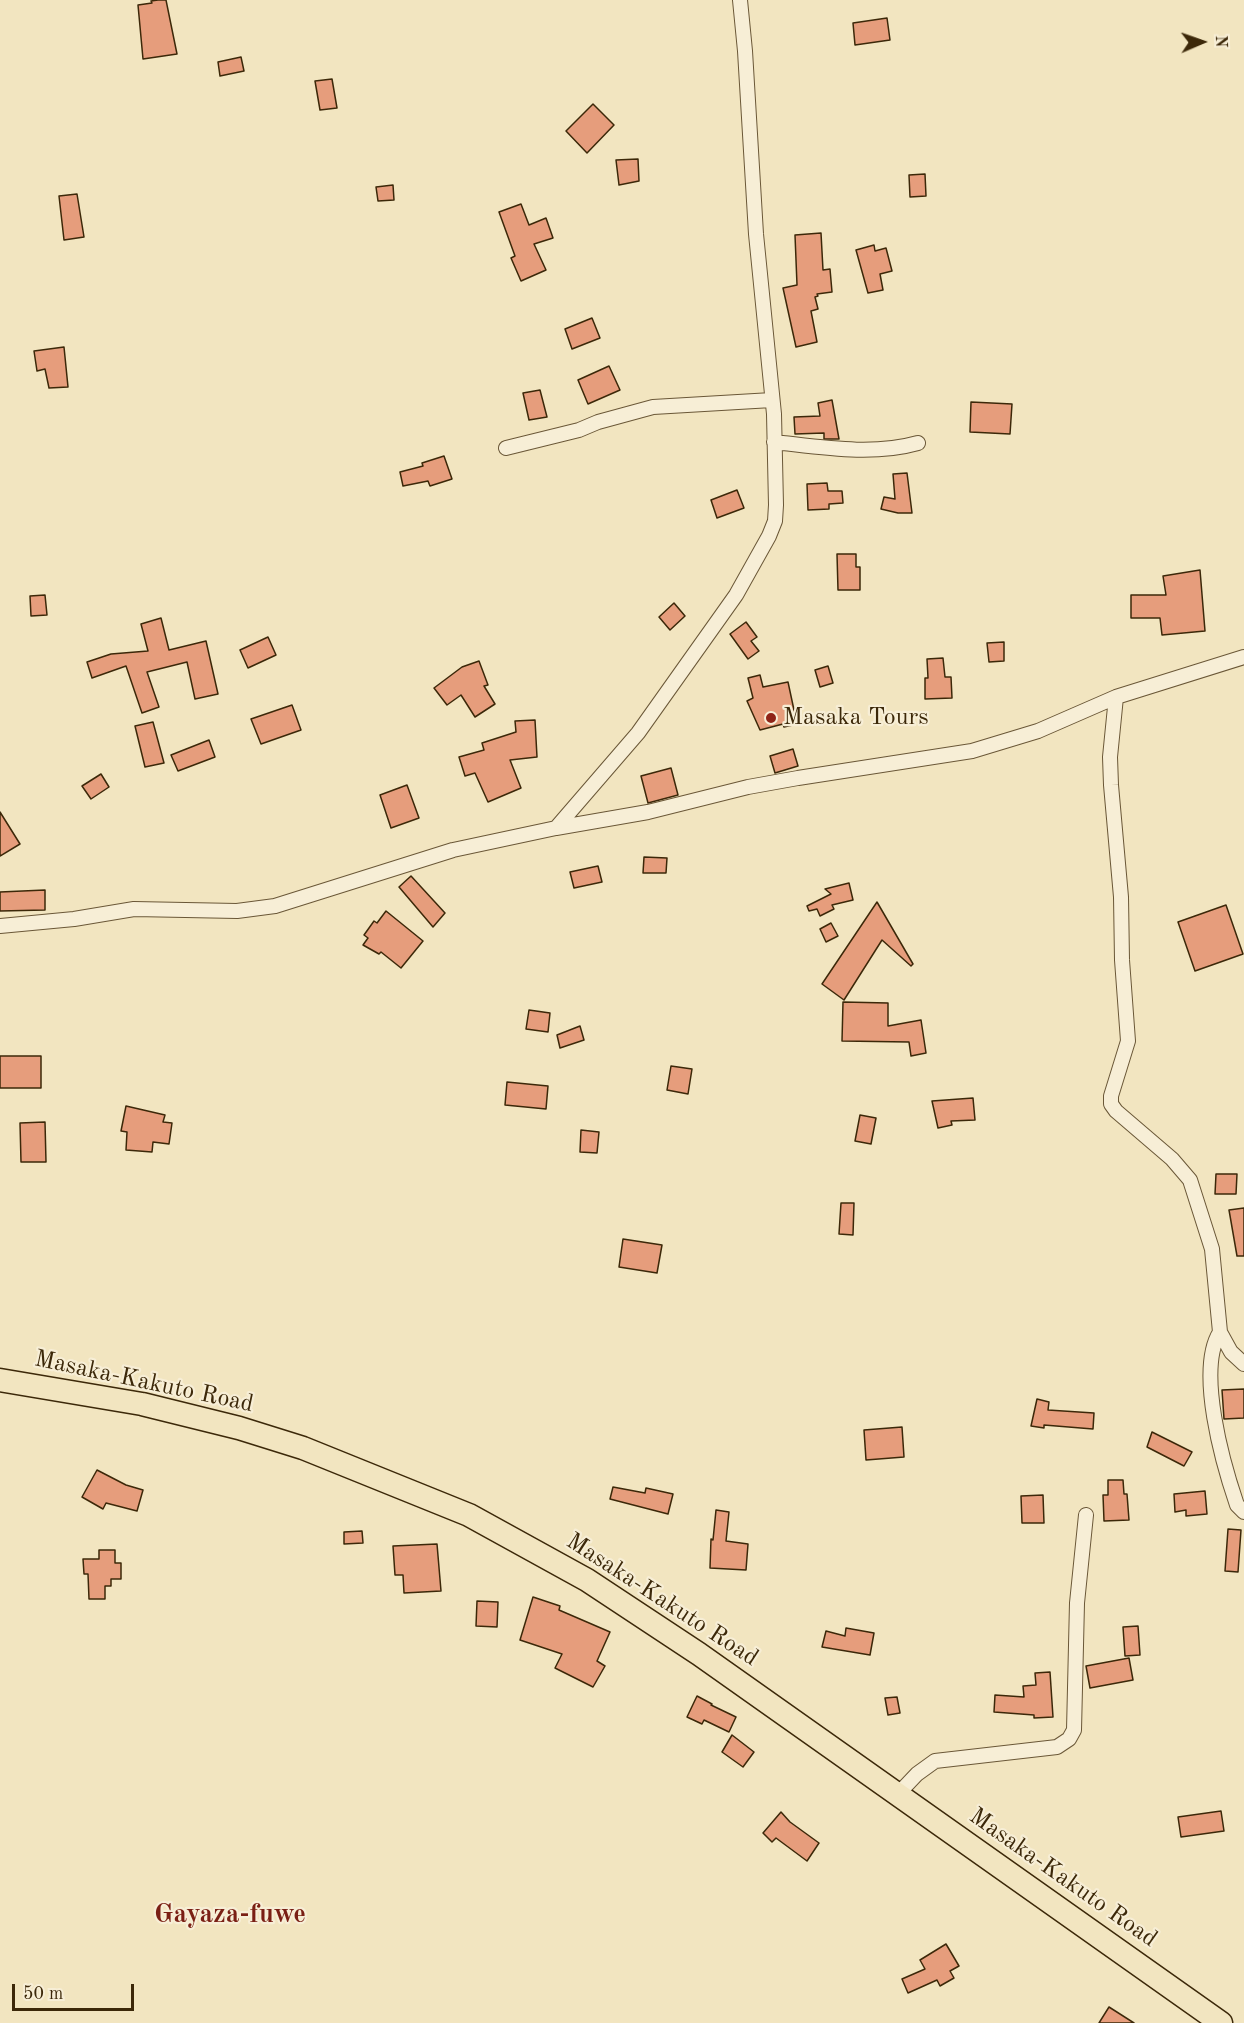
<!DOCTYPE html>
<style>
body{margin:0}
#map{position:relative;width:1244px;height:2023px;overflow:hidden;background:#f2e5c0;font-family:"Old Standard TT",serif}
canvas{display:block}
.north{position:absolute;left:1172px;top:12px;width:60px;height:60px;-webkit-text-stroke:4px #f7eed6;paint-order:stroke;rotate:88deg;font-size:16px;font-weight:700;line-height:24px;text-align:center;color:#3c2809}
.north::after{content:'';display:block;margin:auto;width:21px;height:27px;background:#3c2809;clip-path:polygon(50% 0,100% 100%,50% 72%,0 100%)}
.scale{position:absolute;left:12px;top:1984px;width:122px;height:27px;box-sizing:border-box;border:3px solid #3c2809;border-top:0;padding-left:8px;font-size:18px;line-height:21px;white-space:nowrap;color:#3c2809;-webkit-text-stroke:4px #f7eed6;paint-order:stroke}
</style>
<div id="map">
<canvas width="1244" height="2023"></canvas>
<div class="north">N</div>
<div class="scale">50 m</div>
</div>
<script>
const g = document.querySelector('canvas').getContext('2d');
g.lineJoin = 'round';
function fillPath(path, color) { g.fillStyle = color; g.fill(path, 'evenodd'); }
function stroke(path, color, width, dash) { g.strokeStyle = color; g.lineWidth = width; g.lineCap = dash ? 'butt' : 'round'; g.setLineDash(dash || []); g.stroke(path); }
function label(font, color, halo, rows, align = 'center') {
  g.font = font + ' "Old Standard TT",serif'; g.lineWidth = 4.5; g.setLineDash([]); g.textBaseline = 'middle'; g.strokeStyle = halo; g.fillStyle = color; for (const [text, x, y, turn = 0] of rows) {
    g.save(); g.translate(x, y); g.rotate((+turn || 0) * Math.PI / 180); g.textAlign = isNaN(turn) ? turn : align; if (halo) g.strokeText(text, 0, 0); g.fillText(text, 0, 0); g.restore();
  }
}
const building = new Path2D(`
 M 158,0 L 166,0 L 177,54 L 143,59 L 138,5 L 152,3 L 151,1 Z
 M 887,18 L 890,40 L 855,45 L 853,23 Z
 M 241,57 L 244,71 L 220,76 L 218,62 Z
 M 332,79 L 337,108 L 320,110 L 315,81 Z
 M 593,104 L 614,125 L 587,153 L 566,131 Z
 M 638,159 L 639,181 L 619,185 L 616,160 Z
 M 925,174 L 926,196 L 910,197 L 909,175 Z
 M 393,185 L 394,200 L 378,201 L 376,187 Z
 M 77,194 L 84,237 L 64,240 L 59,196 Z
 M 521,204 L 529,225 L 546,218 L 553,238 L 534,244 L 546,270 L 521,281 L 511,258 L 515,256 L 499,212 Z
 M 821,233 L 823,270 L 830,269 L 832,292 L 817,294 L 818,296 L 815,297 L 818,309 L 811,311 L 817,342 L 796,347 L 783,288 L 797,285 L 795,235 Z
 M 874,245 L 875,251 L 886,248 L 892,271 L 880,274 L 883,290 L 868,293 L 856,250 Z
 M 592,318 L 600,338 L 572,349 L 565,329 Z
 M 64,347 L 68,387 L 49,388 L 45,369 L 37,371 L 34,351 Z
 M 609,366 L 620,390 L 588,404 L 578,380 Z
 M 540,390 L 547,417 L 529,420 L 523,393 Z
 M 832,400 L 839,439 L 824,439 L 824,433 L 795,434 L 794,417 L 820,416 L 818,403 Z
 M 971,402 L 1012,404 L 1010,434 L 970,432 Z
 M 444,456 L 452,479 L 430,486 L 428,481 L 403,486 L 400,472 L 423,466 L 422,463 Z
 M 907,473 L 912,513 L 898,513 L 881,509 L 884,497 L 895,499 L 893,474 Z
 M 827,483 L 828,491 L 842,491 L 843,503 L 829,504 L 829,509 L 808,510 L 807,484 Z
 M 737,490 L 744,508 L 717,518 L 711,500 Z
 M 837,554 L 856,554 L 856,567 L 860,567 L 860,590 L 838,590 Z
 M 1200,570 L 1205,631 L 1162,635 L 1160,618 L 1131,618 L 1131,595 L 1166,595 L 1163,576 Z
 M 45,595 L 47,615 L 31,616 L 30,596 Z
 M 674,603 L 685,616 L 670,630 L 659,617 Z
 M 161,618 L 169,650 L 206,641 L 218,694 L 195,699 L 187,662 L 147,672 L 159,707 L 142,713 L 126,666 L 92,678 L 87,662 L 111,654 L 148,651 L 141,624 Z
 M 746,622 L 757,637 L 751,641 L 759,651 L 748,659 L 730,634 Z
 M 268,637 L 276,655 L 248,668 L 240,650 Z
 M 1004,642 L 1004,661 L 989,662 L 987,643 Z
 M 943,658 L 945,677 L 951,677 L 952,698 L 925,699 L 925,678 L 928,678 L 927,659 Z
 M 479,661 L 488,685 L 484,686 L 495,704 L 475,717 L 461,695 L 447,705 L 434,688 L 462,667 Z
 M 828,666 L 833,683 L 820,687 L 815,670 Z
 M 760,675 L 763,687 L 788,682 L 797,724 L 784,727 L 783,724 L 760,730 L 747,701 L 753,698 L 748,678 Z
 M 292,705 L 301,730 L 261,744 L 251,719 Z
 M 535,720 L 537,757 L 510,760 L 521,788 L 488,802 L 475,773 L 465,776 L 459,757 L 484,750 L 482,743 L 516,732 L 515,721 Z
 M 153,722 L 164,763 L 145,767 L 135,726 Z
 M 209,740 L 215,757 L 178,771 L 171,755 Z
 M 793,749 L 798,766 L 775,773 L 770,756 Z
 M 671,768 L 678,795 L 648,803 L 641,776 Z
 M 101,774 L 109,787 L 91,799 L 82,786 Z
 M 407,785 L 419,818 L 391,828 L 380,795 Z
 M 0,812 L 20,844 L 0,856 Z
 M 644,857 L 667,858 L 666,873 L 643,873 Z
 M 598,866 L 602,882 L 574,888 L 570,872 Z
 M 411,876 L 445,913 L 433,927 L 399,887 Z
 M 849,883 L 853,900 L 832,905 L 834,909 L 820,916 L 817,909 L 809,911 L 807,906 L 831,894 L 825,889 Z
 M 45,890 L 45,910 L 0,911 L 0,892 Z
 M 877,902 L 913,964 L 911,966 L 882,940 L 844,1000 L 822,984 Z
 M 1226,905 L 1243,954 L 1195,971 L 1178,922 Z
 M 386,911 L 423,941 L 401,968 L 381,952 L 379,954 L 363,945 L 368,938 L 364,935 L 374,921 L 377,923 Z
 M 831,923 L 838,936 L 826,942 L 820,929 Z
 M 843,1002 L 888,1003 L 888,1026 L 921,1020 L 926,1053 L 911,1056 L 909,1042 L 842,1041 Z
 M 529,1010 L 550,1013 L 548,1032 L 526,1029 Z
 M 580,1026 L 584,1040 L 560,1048 L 557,1035 Z
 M 0,1056 L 41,1056 L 41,1088 L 0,1088 Z
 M 671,1066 L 692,1069 L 688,1094 L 667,1090 Z
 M 507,1082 L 548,1086 L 546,1109 L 505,1105 Z
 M 973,1098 L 975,1120 L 951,1121 L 952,1125 L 938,1128 L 932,1101 Z
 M 126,1106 L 165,1115 L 163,1122 L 172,1123 L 169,1144 L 153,1142 L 152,1152 L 126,1150 L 127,1132 L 121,1131 Z
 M 860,1115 L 876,1118 L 871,1144 L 855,1141 Z
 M 45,1122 L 46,1162 L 21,1162 L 20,1123 Z
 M 581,1130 L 599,1132 L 597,1153 L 580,1152 Z
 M 1216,1174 L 1237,1174 L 1236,1194 L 1215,1194 Z
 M 841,1203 L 854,1203 L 853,1235 L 839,1234 Z
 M 1244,1208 L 1244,1256 L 1237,1256 L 1229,1210 Z
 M 623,1239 L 662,1245 L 657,1273 L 619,1267 Z
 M 1244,1389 L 1244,1418 L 1224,1419 L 1222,1390 Z
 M 1037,1399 L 1049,1402 L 1048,1410 L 1094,1413 L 1093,1429 L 1044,1425 L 1044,1428 L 1031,1426 Z
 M 902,1427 L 904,1457 L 866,1460 L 864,1430 Z
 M 1152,1432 L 1192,1452 L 1184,1466 L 1147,1447 Z
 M 97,1470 L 126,1485 L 143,1490 L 137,1511 L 106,1503 L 103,1509 L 82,1497 Z
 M 1108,1480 L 1123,1480 L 1124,1494 L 1127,1494 L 1129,1520 L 1104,1521 L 1103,1495 L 1108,1495 Z
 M 613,1487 L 645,1493 L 646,1488 L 673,1494 L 668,1514 L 610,1499 Z
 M 1205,1491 L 1207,1514 L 1186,1516 L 1186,1510 L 1175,1512 L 1174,1494 Z
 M 1043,1495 L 1044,1523 L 1022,1523 L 1021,1496 Z
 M 716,1510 L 729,1512 L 726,1541 L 748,1544 L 746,1570 L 710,1568 L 711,1539 L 713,1540 Z
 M 1228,1529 L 1241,1530 L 1238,1572 L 1225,1571 Z
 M 362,1531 L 363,1543 L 344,1544 L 344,1532 Z
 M 437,1544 L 441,1591 L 404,1593 L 403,1575 L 395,1575 L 393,1546 Z
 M 99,1550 L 115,1550 L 115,1563 L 121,1563 L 121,1579 L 111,1579 L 111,1586 L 105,1586 L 105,1599 L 89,1599 L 88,1574 L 84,1574 L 83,1559 L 99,1559 Z
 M 533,1597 L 560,1606 L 559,1610 L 610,1632 L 597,1661 L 605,1666 L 593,1687 L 555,1668 L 562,1654 L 520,1640 Z
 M 477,1601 L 498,1602 L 497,1627 L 476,1626 Z
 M 1138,1626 L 1140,1655 L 1125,1656 L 1123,1627 Z
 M 846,1628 L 874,1633 L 870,1655 L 822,1647 L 826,1631 L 845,1636 Z
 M 1129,1658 L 1133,1680 L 1090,1688 L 1086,1666 Z
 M 1050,1672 L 1053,1717 L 1034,1718 L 1034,1715 L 994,1712 L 995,1695 L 1024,1697 L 1023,1686 L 1036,1685 L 1035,1673 Z
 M 697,1696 L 712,1704 L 711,1705 L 736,1717 L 729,1732 L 704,1720 L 702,1724 L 687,1717 Z
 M 897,1697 L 900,1713 L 888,1715 L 885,1698 Z
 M 732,1735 L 754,1752 L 743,1767 L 722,1752 Z
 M 1221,1811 L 1224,1831 L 1181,1837 L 1178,1817 Z
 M 781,1812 L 790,1822 L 819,1843 L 807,1861 L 776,1838 L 772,1842 L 763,1833 Z
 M 946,1944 L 959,1966 L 950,1971 L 954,1978 L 940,1986 L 937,1980 L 908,1993 L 902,1979 L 925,1969 L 920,1960 Z
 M 1109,2007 L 1134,2023 L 1099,2023 Z`);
const minor = new Path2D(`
 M 774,442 C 821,447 872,456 918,443
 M 506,448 L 579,430 L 598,422 L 653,407 L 772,400
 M 1116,697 L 1110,757 L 1111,785 L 1121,897 L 1122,960 L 1128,1041 L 1111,1096 L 1111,1104 L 1116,1111 L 1172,1159 L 1190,1180 L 1212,1249 L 1220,1332 L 1231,1352 L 1244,1364
 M 556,828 L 638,733 L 736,595 L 769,536 L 775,521 L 776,505 L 774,414 L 756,234 L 745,51 L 740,0
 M 0,926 L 74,919 L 134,909 L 237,911 L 275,906 L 453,850 L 556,828 L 648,812 L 748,787 L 798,778 L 972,751 L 1038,731 L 1116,697 L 1244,657
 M 1220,1332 C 1196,1370 1223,1464 1237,1505 L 1244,1512
 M 898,1794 L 917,1774 L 935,1761 L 1057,1747 L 1069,1739 L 1074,1730 L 1077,1603 L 1086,1515`);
const trunk = new Path2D(`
 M 0,1380 L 142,1404 L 239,1428 L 303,1448 L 469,1515 L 587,1580 L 699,1654 L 1221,2023`);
const markers = [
 [771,718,6,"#8f2418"]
];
const poiNames = [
 ["Masaka Tours",783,718]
];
const streetNames = [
 ["Masaka-Kakuto Road",144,1382,12],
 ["Masaka-Kakuto Road",662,1600,33],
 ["Masaka-Kakuto Road",1063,1878,35]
];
const quarterNames = [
 ["Gayaza-fuwe",230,1915]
];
fillPath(building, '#e69d7c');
stroke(building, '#3c2809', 1.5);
stroke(minor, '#6a5737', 16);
stroke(trunk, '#3c2809', 25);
stroke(minor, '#f7eed6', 14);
stroke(trunk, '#f2e5c0', 22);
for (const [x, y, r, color] of markers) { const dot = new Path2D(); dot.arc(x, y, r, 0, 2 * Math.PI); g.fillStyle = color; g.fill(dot); stroke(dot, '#f7eed6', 2); }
label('24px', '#3c2809', '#f7eed6', poiNames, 'left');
label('24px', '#3c2809', '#f7eed6', streetNames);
label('bold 27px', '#7a1f14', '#f7eed6', quarterNames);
</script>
